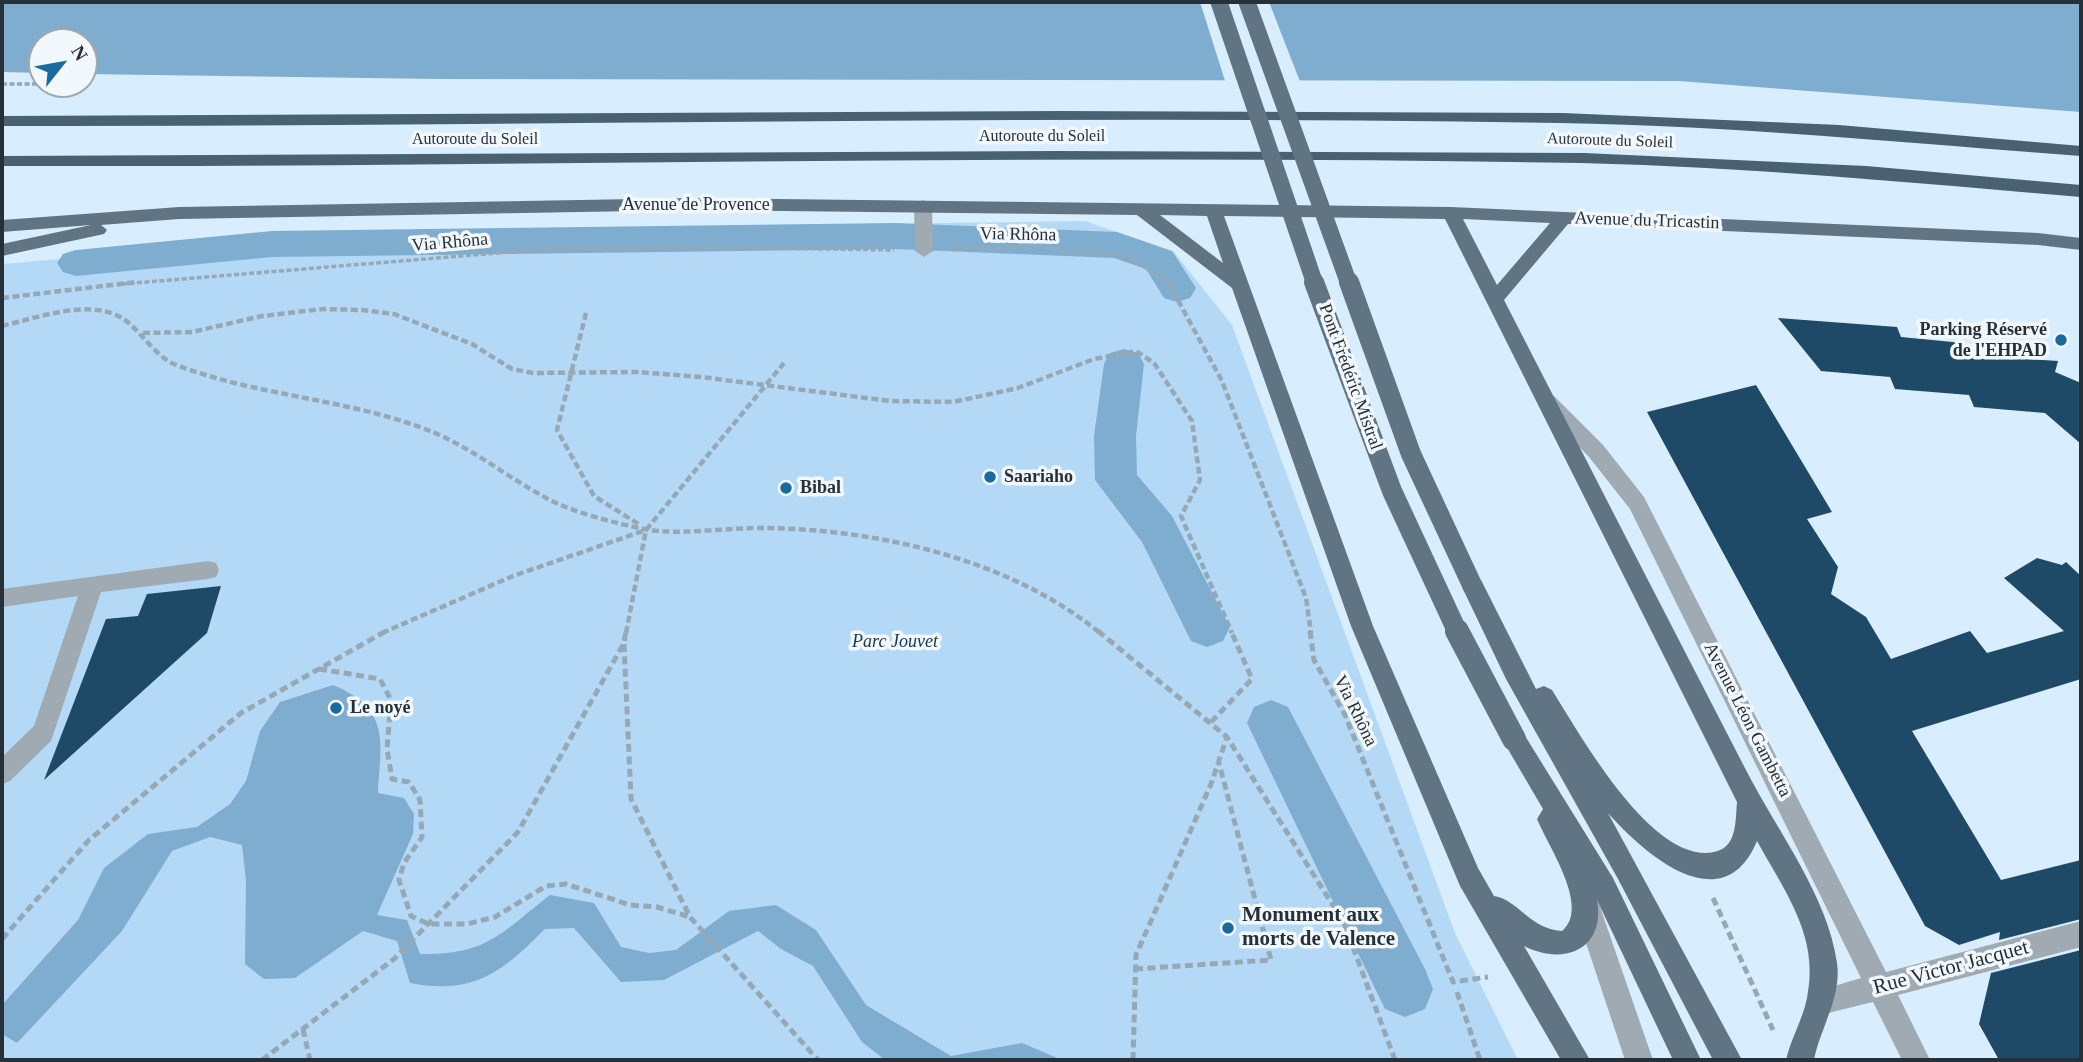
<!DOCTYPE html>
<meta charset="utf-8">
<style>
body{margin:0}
#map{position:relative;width:2083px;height:1062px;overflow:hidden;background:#d8edfd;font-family:"Times New Roman",serif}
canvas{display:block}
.frame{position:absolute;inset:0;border:4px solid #263038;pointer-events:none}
.north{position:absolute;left:28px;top:28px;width:70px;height:70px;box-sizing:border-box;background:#f3f8fc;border:2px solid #a1a8ae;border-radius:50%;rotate:59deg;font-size:19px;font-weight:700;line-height:28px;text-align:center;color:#263038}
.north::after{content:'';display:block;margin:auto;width:24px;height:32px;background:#196b9c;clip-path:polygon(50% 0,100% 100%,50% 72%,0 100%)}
</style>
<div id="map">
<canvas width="2083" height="1062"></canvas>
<div class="frame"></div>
<div class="north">N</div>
</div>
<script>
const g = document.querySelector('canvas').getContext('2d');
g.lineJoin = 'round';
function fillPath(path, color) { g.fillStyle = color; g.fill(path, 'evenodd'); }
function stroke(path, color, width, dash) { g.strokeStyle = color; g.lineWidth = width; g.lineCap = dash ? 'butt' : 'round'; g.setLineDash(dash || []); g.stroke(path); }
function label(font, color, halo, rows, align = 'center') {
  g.font = font + ' "Times New Roman",serif'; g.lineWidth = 7; g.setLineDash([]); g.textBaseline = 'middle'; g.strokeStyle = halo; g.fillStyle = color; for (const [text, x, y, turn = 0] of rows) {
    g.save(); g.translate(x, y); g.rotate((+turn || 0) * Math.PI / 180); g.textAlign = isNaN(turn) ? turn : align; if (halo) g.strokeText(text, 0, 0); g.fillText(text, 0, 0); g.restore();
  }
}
const green = new Path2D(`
 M 1085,221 L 1174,252 L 1232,325 L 1455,933 L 1518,1060 L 2,1060 L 2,264 L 388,231 Z`);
const water = new Path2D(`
 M 2,2 L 2081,2 L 2081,112 L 1679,81 L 438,79 L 84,74 L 84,42 L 42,42 L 42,73 L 2,72 Z
 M 333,685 C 391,709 381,742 378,793 L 404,798 L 414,814 L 413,834 L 377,915 L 407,920 L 420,954 C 487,955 500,934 550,895 L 594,903 L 621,947 L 649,953 L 676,950 L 729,911 L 776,905 L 816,930 L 866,1005 L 951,1056 L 1022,1043 L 1062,1060 L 885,1060 L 862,1042 L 813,966 L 781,949 L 758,931 L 664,980 L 621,982 L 574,928 L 545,929 C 501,973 474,995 410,983 L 397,941 L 363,931 L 295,978 L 264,979 L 245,964 L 246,881 L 242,845 L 210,837 L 172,851 L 122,931 L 17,1043 L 2,1034 L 2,1005 L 78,920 L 104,868 L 148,834 L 197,827 L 230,804 L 246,781 L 260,731 L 280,702 Z`);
const pier = new Path2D(`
 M 1200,2 L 1269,2 L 1301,84 L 1226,84 Z`);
const canal = new Path2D(`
 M 895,223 L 1117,232 L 1172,251 L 1196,288 L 1190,298 L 1177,302 L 1164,298 L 1146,269 L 1114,258 L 895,249 L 272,257 L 76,276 L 63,272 L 57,263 L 63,254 L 76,250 L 272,231 Z
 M 1124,349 L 1138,353 L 1144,364 L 1136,436 L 1137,475 L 1172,516 L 1230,627 L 1223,641 L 1207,647 L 1191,641 L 1142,542 L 1095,480 L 1094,436 L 1104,364 L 1110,353 Z
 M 1271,700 L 1288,707 L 1425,969 L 1433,989 L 1425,1009 L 1405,1017 L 1385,1009 L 1247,723 L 1254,707 Z`);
const building = new Path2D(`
 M 1778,318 L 1897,327 L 1901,337 L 1963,343 L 1968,355 L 2058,361 L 2055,372 L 2081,383 L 2081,444 L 2045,413 L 1974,407 L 1969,395 L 1895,389 L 1890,377 L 1821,371 Z
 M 1756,385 L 1832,512 L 1807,519 L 1838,567 L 1831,594 L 1866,617 L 1891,659 L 1970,631 L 1987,653 L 2064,631 L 2004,578 L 2037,558 L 2062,565 L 2066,562 L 2081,576 L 2081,679 L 1912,731 L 2001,880 L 2081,860 L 2081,919 L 1999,940 L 2000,932 L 1959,945 L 1925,926 L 1647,412 Z
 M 221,586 L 207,633 L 44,780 L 106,619 L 138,616 L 147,594 Z
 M 2081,950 L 2081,1060 L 1999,1060 L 1979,1024 L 1991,973 Z`);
const pathFar2 = new Path2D(`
 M 2,84 L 42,84
 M 67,84 L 69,90
 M 952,249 L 1036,247 L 1123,255 L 1166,279 L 1169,284
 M 122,284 L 534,250 L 690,247 L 894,250`);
const pathFar1 = new Path2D(`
 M 1168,282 L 1222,381 L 1306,598 L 1311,633
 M 2,298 L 137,282
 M 586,313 L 557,430 L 594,496 L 640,525
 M 2,326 C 41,317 99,294 131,325 C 143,336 159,358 174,364 C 255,396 344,398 425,429 C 471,446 510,480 554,502 C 577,513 618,524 644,529 C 676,536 732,527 768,528 C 881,530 1011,560 1100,633
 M 143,333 L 192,332 L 262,316 L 323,309 L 362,310 L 394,314 L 472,344 L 512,369 L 533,373 L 637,372 L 701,377 L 890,401 L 953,402 L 1018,388 L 1094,359 L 1136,351 L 1154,363 L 1192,421 L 1200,480 L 1181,516 L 1232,633
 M 382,633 L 513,576 L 646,530
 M 626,633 L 646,530 L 784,363`);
const path = new Path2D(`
 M 1098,631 L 1227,737 L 1344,923 L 1395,1060
 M 1310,631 L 1314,660 L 1345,715 L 1453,982 L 1488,977
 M 624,644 L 631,799 L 690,917 L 818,1060
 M 319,669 L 380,679 L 391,700 L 387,749 L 392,779 L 409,782 L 420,800 L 422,837 L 404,863 L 399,880 L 411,916 L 428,924 L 467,924 L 495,917 L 546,886 L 566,884 L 630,905 L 657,907 L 690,917
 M 1211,722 L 1252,679 L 1231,631
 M 1713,898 L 1773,1030
 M 2,939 L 89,840 L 241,713 L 386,631
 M 1135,969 L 1271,960 L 1219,763
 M 1457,992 L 1480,1060
 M 303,1029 L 310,1060
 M 262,1060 L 394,959 L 518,832 L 624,643 L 626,631
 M 1133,1060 L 1136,955 L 1211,784 L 1227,737`);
const minor = new Path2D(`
 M 923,200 L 932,206 L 933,251 L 924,257 L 915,251 L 914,206 Z
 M 1547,393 L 1554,396 L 1603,445 L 1644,497 L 1886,972 L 2081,921 L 2081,947 L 1898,995 L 1930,1060 L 1902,1060 L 1873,1002 L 1820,1015 L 1811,1011 L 1807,1002 L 1811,993 L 1861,978 L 1630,509 L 1589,457 L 1540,406 L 1537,401 L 1540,396 Z
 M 208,561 L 216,563 L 219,570 L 216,577 L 208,579 L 101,592 L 51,741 L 10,781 L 2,784 L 2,757 L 34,726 L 78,596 L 2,607 L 2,589 Z
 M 1586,891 L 1595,895 L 1599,904 L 1653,1060 L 1625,1060 L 1573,904 L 1577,895 Z`);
const major = new Path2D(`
 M 694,198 L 1451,207 L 2038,233 L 2081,238 L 2081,250 L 2038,245 L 1568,224 L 1504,300 C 1585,458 1666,615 1747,772 C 1778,832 1828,897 1837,963 C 1842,996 1820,1029 1814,1060 L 1786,1060 C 1791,1038 1803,1019 1807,998 C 1820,937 1785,892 1757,841 C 1723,923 1644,854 1608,813 L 1742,1060 L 1713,1060 L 1618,879 L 1506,679 L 1462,587 L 1465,580 L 1473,578 L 1481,580 L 1536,689 L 1544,686 L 1552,690 C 1581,736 1646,853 1706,853 C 1737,852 1735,827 1737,802 L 1445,219 L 1224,216 L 1373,626 L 1478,868 L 1494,896 C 1519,900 1529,929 1562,931 C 1591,908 1548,846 1537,819 L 1543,809 L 1502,739 L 1506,731 L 1514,728 L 1522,731 L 1613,878 L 1701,1060 L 1673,1060 L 1597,900 C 1606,950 1563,966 1524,946 L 1590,1060 L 1561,1060 L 1460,886 L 1351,626 L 1232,288 L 1137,215 L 694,210 L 179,219 L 101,225 L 107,230 L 104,234 L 2,256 L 2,244 L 91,225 L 2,232 L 2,220 L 179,207 ZM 1160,215 L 1207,216 L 1223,263 ZM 1463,219 L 1550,223 L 1497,285 Z`);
const highway = new Path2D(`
 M 1061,111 L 1563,113 L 1839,125 L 2081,146 L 2081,156 C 1908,143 1734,126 1560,123 C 1040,114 521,127 2,126 L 2,116 Z
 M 1056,151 L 1584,153 L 1866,166 L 2081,185 L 2081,197 C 1915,183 1748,167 1581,163 C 1054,153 528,167 2,166 L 2,156 Z`);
const majorBridgeFar2 = new Path2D(`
 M 1219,2 L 1315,284
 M 1247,2 L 1349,284`);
const majorBridgeFar1 = new Path2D(`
 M 1314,282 L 1392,491 L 1458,633
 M 1349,282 L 1411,454 L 1473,587`);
const majorBridge = new Path2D(`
 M 1457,631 L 1514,739`);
const markers = [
 [2061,340,7,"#196b9c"],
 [990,477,7,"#196b9c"],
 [786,488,7,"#196b9c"],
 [336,708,7,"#196b9c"],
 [1228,928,7,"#196b9c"]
];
const farStreetnames = [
 ["Autoroute du Soleil",1042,137],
 ["Autoroute du Soleil",475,140],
 ["Autoroute du Soleil",1610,141,2]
];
const streetNames = [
 ["Avenue de Provence",696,205],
 ["Avenue du Tricastin",1647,221,2],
 ["Via Rhôna",1018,235,1],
 ["Via Rhôna",450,243,-5],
 ["Pont Frédéric Mistral",1350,377,70],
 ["Via Rhôna",1355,711,64],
 ["Avenue Léon Gambetta",1747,720,63]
];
const poiNames = [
 ["Parking Réservé",2047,330,"right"],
 ["de l'EHPAD",2047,351,"right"],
 ["Saariaho",1004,477],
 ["Bibal",800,488],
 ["Le noyé",350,708]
];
const parkNames = [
 ["Parc Jouvet",895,642]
];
const nearPoinames = [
 ["Monument aux",1242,916],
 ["morts de Valence",1242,940]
];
const nearStreetnames = [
 ["Rue Victor Jacquet",1951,968,-15]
];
fillPath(green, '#b3d9f6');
fillPath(water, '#7fadcf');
fillPath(pier, '#d8edfd');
fillPath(canal, '#7fadcf');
fillPath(building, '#1e4a67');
stroke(pathFar2, '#97a8b5', 3.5, [5, 2.5]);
stroke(pathFar1, '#97a8b5', 4.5, [7, 3.5]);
stroke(path, '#97a8b5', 5, [8, 4.5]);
fillPath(minor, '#9faab2');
fillPath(major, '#617483');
fillPath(highway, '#4a6172');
stroke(majorBridgeFar2, '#617483', 17);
stroke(majorBridgeFar1, '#617483', 20);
stroke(majorBridge, '#617483', 24);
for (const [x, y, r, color] of markers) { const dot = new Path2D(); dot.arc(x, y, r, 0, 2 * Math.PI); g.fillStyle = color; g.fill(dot); stroke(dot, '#f3f8fc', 2.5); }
label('16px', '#263038', '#f3f8fc', farStreetnames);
label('18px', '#263038', '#f3f8fc', streetNames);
label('bold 18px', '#263038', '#f3f8fc', poiNames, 'left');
label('italic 18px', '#133750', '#f3f8fc', parkNames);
label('bold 21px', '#263038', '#f3f8fc', nearPoinames, 'left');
label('21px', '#263038', '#f3f8fc', nearStreetnames);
</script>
